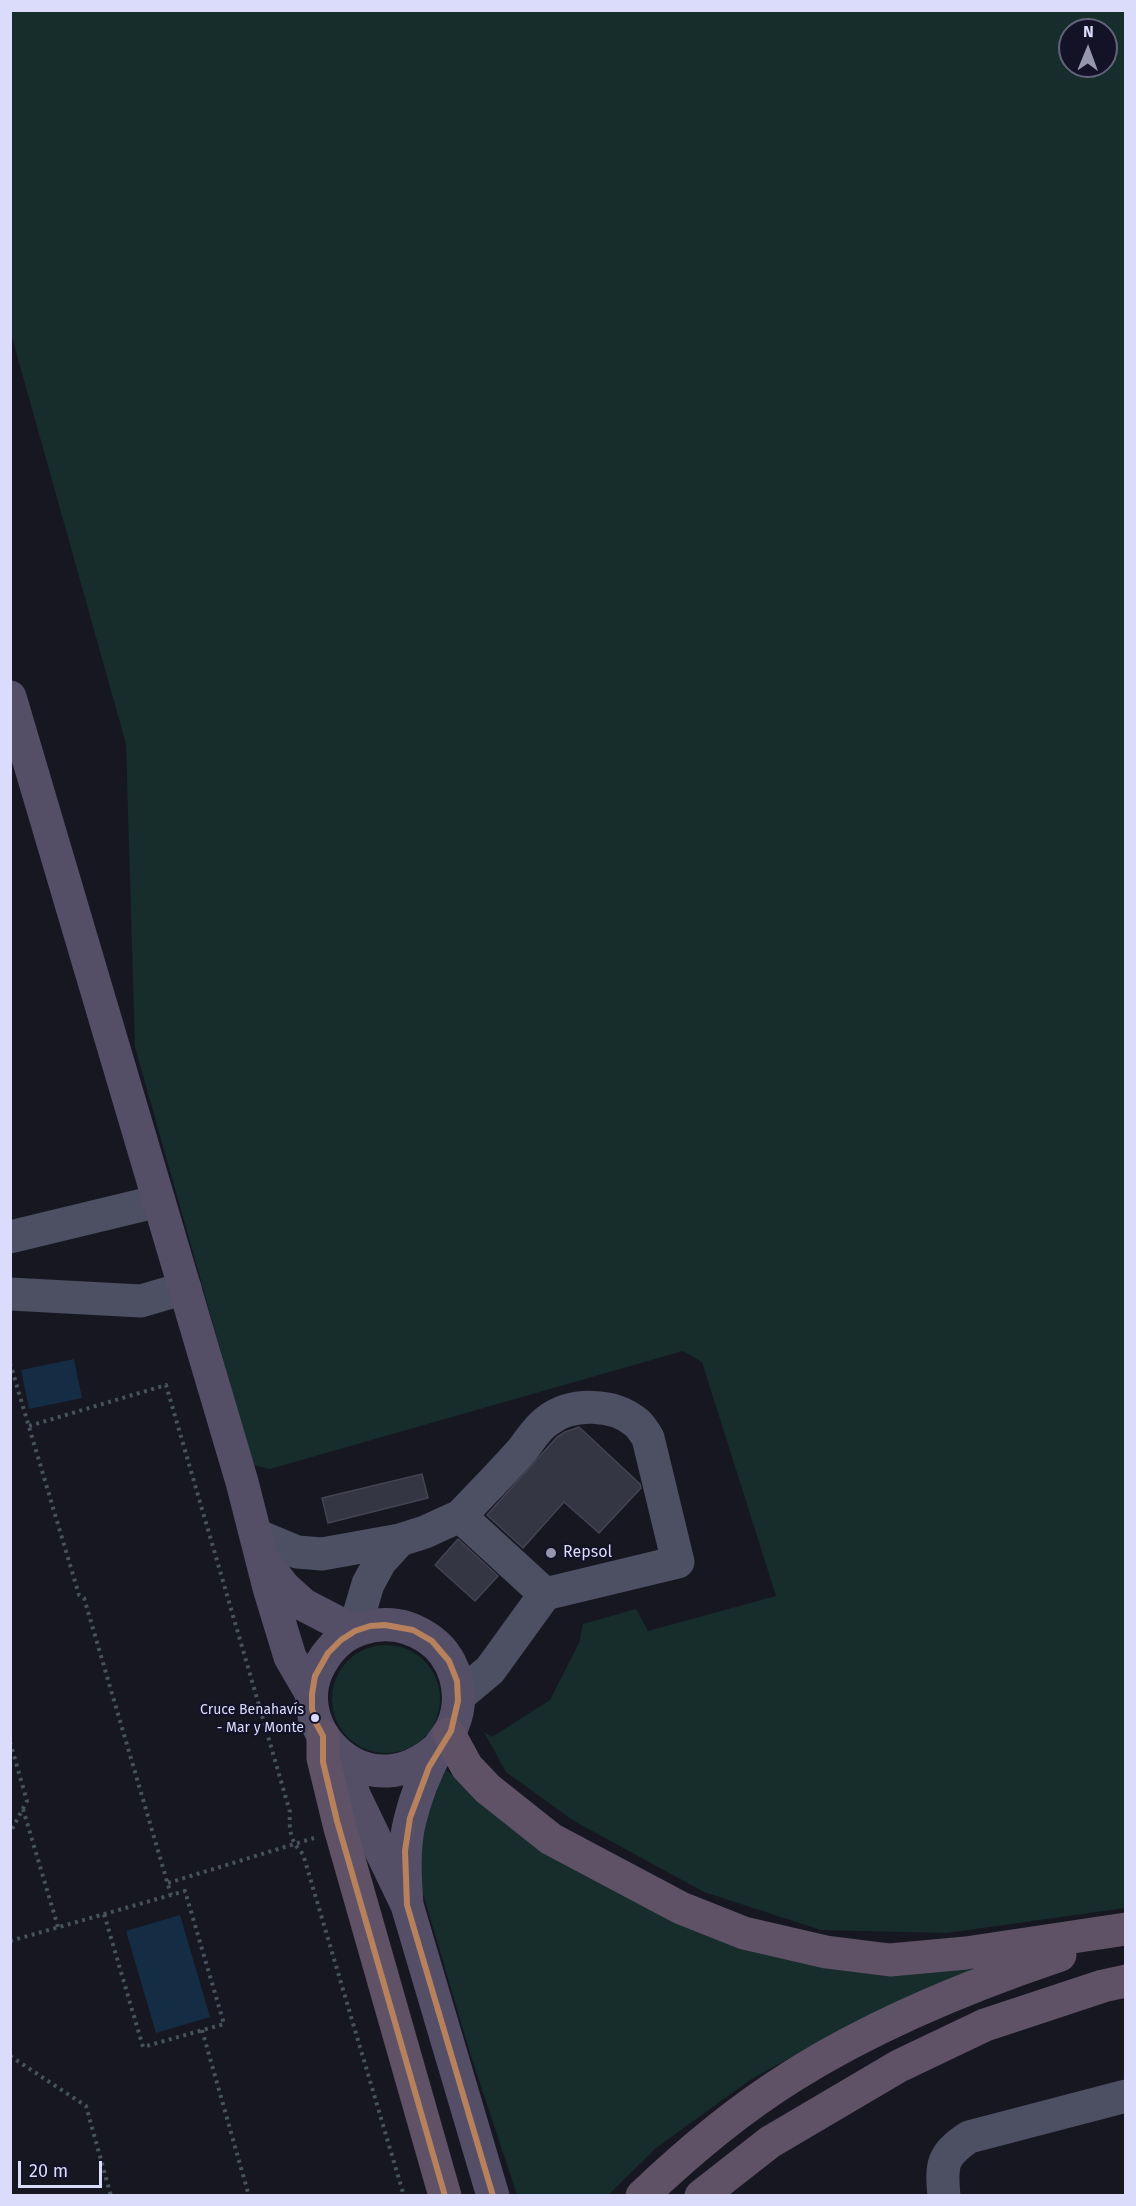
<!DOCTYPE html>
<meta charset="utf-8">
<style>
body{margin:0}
#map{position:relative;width:1136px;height:2206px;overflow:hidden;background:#171722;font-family:"Fira Sans",sans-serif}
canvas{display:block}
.frame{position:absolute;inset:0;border:12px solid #dbdcfb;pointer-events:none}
.north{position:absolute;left:1058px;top:18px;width:60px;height:60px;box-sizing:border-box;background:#131227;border:2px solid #63637c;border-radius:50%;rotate:1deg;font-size:16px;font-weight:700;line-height:24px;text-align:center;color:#dbdcfb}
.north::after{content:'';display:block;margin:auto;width:21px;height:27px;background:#9697af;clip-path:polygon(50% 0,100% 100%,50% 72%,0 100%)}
.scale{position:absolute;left:18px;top:2161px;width:84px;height:27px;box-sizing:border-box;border:3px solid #dbdcfb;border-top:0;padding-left:8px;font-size:18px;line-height:21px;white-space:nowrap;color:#dbdcfb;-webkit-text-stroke:4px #131227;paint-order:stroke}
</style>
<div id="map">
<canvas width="1136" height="2206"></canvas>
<div class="frame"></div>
<div class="north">N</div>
<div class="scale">20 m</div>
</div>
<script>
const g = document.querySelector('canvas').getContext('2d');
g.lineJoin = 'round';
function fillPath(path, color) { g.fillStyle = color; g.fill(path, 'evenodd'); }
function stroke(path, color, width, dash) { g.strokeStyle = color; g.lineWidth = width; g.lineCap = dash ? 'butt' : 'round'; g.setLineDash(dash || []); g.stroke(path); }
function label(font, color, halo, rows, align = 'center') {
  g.font = font + ' "Fira Sans",sans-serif'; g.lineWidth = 4.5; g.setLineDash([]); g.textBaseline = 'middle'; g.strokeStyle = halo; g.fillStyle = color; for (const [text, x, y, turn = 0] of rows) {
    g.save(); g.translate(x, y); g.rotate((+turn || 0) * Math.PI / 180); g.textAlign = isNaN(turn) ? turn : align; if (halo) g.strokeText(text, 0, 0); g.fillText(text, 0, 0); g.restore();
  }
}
const green = new Path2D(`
 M 10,11 L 1125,11 L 1125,1908 L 947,1933 L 821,1930 L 704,1892 L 574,1821 L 506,1772 L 484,1732 L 492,1737 L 550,1700 L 579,1643 L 583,1624 L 636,1609 L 648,1631 L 776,1596 L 702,1362 L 683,1351 L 270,1469 L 253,1465 L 135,1047 L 126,744 L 11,334 ZM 1070,30 L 1106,30 L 1106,66 L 1070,66 Z
 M332 1699a54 54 0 1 1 108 0a54 54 0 1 1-108 0Z
 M 445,1769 L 499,1816 L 641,1902 L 979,1966 L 852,2023 L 750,2080 L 656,2148 L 608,2195 L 517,2195 L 470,2053 L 417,1873 L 427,1815 L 437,1791 L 439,1777 Z`);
const water = new Path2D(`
 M 74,1359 L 82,1398 L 29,1409 L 21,1370 Z
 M 180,1915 L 210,2017 L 156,2033 L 126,1931 Z`);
const building = new Path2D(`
 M 579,1427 L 640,1484 L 641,1488 L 599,1533 L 564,1502 L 523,1548 L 487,1515 L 557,1437 L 565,1432 Z
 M 422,1474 L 428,1498 L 328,1523 L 322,1498 Z
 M 458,1539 L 498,1576 L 475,1601 L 435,1565 Z`);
const path = new Path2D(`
 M 10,1363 L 79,1595 L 84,1598 L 171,1895
 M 29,1426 L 166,1385 L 290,1812 C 289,1830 290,1841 303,1854 L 404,2196
 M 10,1742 L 27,1801 L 10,1833
 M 23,1809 L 58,1927
 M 168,1883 L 314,1838
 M 10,1941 L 185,1891 L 224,2024 L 143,2047 L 104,1914
 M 202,2030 L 249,2196
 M 10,2056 L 86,2106 L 111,2196`);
const minor = new Path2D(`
 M 10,1237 L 159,1201
 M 10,1294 L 141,1301 L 185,1288
 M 256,1535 L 297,1552 L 322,1554 L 400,1540 L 425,1532 L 460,1516 L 545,1594
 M 354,1631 L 368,1584 L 380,1562 L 400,1540
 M 459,1696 L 490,1670 L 545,1594 L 678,1562 L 648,1438 C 645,1433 641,1427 637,1423 C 614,1403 571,1402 547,1421 C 536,1429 531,1439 523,1449 C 503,1472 481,1494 460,1516
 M 944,2196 C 941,2164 942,2155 969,2137 L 1126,2096`);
const major = new Path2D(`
 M 10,697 L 242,1482 L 269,1588 L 290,1657 L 311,1693
 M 266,1564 L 284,1587 L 304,1605 L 354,1631
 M 338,1753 L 355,1797 L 407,1905 L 493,2196
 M 407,1905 C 405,1876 403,1848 410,1820 C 416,1796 425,1773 436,1752 C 441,1742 449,1735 453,1725 C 466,1694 455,1655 426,1637 C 406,1624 384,1621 361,1629 C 341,1635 326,1652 317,1671 C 296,1718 338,1774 388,1771 C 407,1770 423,1761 437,1749`);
const highway = new Path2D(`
 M 449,1734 L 467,1767 L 488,1789 L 551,1839 L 681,1908 L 744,1933 L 826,1952 L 890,1960 L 966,1953 L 1126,1929
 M 323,1736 L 323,1758 L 340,1828 L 445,2196
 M 642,2196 C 688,2152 737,2111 791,2077 C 873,2025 968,1986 1060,1955
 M 701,2196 L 770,2142 L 899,2066 L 985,2025 L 1103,1986 L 1126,1981`);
const bus1 = new Path2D(`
 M 445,2196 L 337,1821 L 323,1762 L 323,1736 L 316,1723 L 312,1709 L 312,1694 L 315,1676 L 328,1653 L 341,1640 L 355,1631 L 370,1626 L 385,1625 L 413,1630 L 432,1641 L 449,1661 L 457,1681 L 458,1701 L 451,1731 L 429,1767 L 410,1818 L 405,1851 L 407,1905 L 493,2196`);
const markers = [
 [551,1553,6,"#9697af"],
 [315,1718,5,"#dbdcfb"]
];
const busNames = [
 ["Cruce Benahavís",304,1710],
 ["- Mar y Monte",304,1728]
];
const poiNames = [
 ["Repsol",563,1553]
];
fillPath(green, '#162d2b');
fillPath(water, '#142d45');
fillPath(building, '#353643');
stroke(building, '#434354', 1.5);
stroke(path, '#46535d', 4, [3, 4.5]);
stroke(minor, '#4d4f62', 33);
stroke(major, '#544f66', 33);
stroke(highway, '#5f5267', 33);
stroke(bus1, '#b6815c', 6);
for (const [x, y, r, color] of markers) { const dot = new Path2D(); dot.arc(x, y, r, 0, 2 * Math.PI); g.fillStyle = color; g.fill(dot); stroke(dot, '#131227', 2); }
label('14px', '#dbdcfb', '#131227', busNames, 'right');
label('16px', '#dbdcfb', '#131227', poiNames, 'left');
</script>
